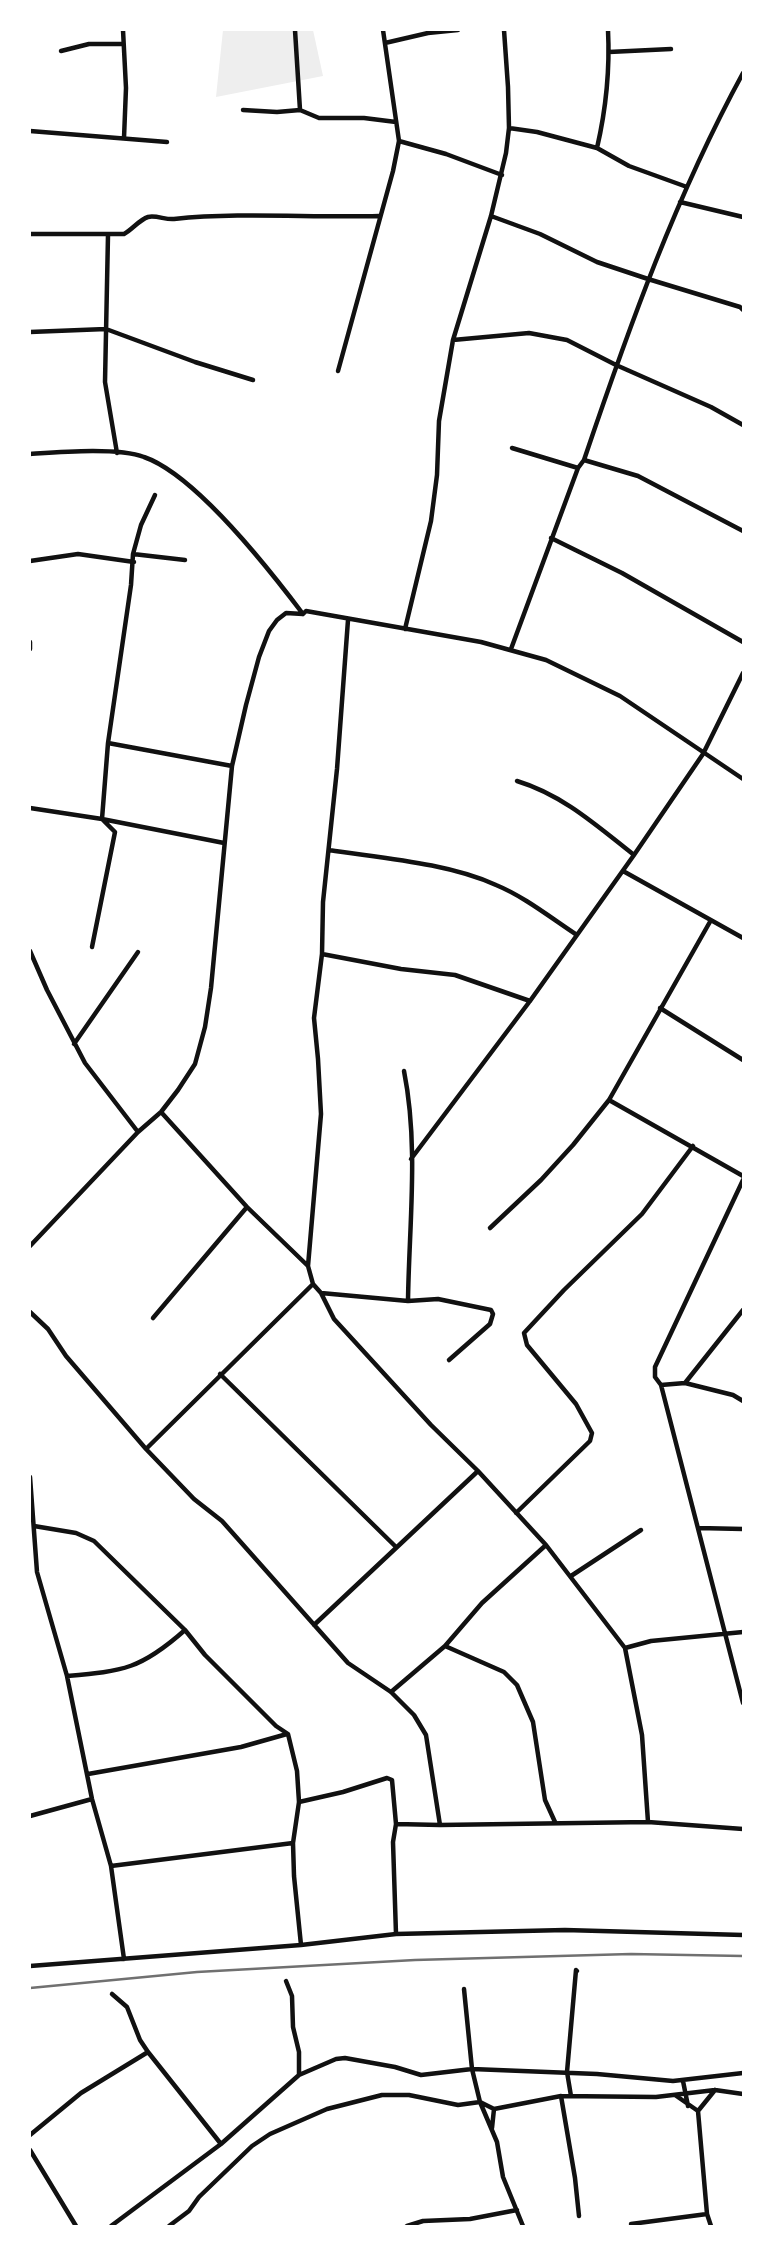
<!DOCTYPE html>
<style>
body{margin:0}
#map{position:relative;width:773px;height:2256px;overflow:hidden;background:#fff;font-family:Jost,sans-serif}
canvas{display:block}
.frame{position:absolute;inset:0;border:31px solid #fff;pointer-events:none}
</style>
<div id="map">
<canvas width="773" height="2256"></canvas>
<div class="frame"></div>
</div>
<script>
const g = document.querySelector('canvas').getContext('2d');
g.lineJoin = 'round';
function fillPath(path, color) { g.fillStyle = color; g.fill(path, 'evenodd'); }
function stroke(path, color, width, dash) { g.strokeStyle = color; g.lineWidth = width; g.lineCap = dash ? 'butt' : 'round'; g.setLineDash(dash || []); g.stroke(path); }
const green = new Path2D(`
 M 223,30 L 313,30 L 323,76 L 216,97 Z`);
const minor = new Path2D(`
 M 123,30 L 126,88 L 124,138
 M 295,30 L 300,110
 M 385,43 L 428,33 L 458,30
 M 61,51 L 89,44 L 123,44
 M 609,52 L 671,49
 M 243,110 L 277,112 L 300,110 L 319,118 L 364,118 L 396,122
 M 509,128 L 537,132 L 597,148 L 629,166 L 687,187
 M 30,131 L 167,142
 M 399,141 L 446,154 L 502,175
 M 597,148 C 606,109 610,70 608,30
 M 680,202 L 743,217
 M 491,216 L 540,234 L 597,262 L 648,279 L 740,307 L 743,310
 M 30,234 L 124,234 C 133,229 139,220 148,217 C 156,215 166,220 174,219 C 242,212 311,218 379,216
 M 108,235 L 105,382 L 117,453
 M 30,332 L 106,329 L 195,362 L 253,380
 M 453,340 L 529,333 L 567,340 L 616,365 L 711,407 L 743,425
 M 338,371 L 393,171 L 399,141 L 383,30
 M 512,448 L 578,468
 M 30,454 C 59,452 118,447 144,457 C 196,475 269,569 303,614
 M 584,460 L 638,476 L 743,531
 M 551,538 L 622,573 L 743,642
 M 133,554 L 185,560
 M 30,561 L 78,554 L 134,562
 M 405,629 L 431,521 L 437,475 L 439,421 L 453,340 L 491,216 L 506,153 L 509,128 L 508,87 L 504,30
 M 30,642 L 30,649
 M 511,649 L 578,468 L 584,460 C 629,327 676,196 743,73
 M 108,743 L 232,766
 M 517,781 C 563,795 597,826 634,855
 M 30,808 L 102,819 L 224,843
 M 329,850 C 381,858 448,863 496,885 C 525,897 551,918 577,935
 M 623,871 L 743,938
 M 92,947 L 115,832 L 102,819 L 108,743 L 131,585 L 133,554 L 141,525 L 155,495
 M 30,951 L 47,990 L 85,1063 L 138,1132
 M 322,954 L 401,969 L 455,975 L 530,1001
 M 660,1008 L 743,1060
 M 74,1044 L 138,952
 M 404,1071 C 419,1146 409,1225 408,1301
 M 609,1100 L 743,1176
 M 161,1112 L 247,1207 L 308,1266 L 313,1284 L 321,1293 L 334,1319 L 431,1425 L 478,1471 L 546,1545 L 625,1648 L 642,1735 L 648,1822
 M 411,1159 L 530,1001 L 634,855 L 703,754 L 743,673
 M 743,1180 L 655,1367 L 655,1377 L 661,1385 L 685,1383 L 733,1395 L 743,1401
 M 490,1228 L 541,1180 L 573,1145 L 609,1100 L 711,920
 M 30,1246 L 138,1132 L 161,1112 L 178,1090 L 195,1064 L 205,1027 L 211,988 L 232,766 L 246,705 L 259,657 L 269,631 L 277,620 L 286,613 L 303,614 L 306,611 L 481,642 L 546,660 L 620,696 L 743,779
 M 308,1266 L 321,1114 L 318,1059 L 314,1018 L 322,954 L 323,902 L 337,769 L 348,620
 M 321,1293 L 408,1301 L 438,1299 L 491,1310 L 493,1314 L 490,1324 L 449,1360
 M 30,1312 L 48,1329 L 66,1356 L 146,1449 L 194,1499 L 222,1521 L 348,1663 L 391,1692 L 414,1715 L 426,1735 L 440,1825
 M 153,1318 L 247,1207
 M 220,1374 L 395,1546
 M 685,1383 L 743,1310
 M 661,1385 L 743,1703
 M 146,1449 L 313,1284
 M 30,1477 L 37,1572 L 67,1676 L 92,1799 L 111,1866 L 124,1959
 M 516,1513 L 590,1441 L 592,1433 L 576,1404 L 527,1345 L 524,1333 L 564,1290 L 642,1214 L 693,1146
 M 34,1526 L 76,1533 L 94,1541 L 185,1630 L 205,1655 L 276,1726 L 288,1734 L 297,1771 L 299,1802 L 293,1843 L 294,1876 L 301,1945
 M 698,1528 L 743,1529
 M 571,1576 L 641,1530
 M 314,1625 L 478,1471
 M 445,1646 L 504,1672 L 517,1685 L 533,1722 L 545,1800 L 555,1822
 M 625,1648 L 651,1641 L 743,1632
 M 67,1676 C 124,1671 141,1669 185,1630
 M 391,1692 L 445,1646 L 482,1603 L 546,1545
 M 88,1774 L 241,1747 L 287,1734
 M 299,1802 L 343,1792 L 387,1778 L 392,1780 L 396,1824 L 393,1842 L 396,1934
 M 30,1816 L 92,1799
 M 396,1824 L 440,1825 L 648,1822 L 743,1829
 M 111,1866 L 293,1843
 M 30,1966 L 301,1945 L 396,1934 L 565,1930 L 743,1935
 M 286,1981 L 292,1996 L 293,2027 L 299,2052 L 299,2075
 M 464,1989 L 472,2069 L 480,2102 L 497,2142 L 503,2177 L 523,2226
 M 112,1994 L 127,2007 L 140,2040 L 148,2052 L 221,2144
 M 683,2081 L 688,2106
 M 675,2095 L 698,2111
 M 561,2096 L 575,2178 L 579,2216
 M 571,2096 L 567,2072 L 576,1970 L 577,1971
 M 492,2128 L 494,2109
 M 30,2135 L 81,2093 L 148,2052
 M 30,2150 L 76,2226
 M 631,2224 L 707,2214
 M 111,2226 L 221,2144 L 299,2075 L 336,2059 L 345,2058 L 395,2067 L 421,2075 L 472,2069 L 597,2074 L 673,2081 L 743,2073
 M 169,2226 L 189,2211 L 199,2197 L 252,2146 L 270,2134 L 327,2109 L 382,2095 L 409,2095 L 458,2105 L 480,2102 L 494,2109 L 561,2096 L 656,2097 L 715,2090 L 743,2094
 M 407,2226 L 423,2221 L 470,2219 L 517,2210
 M 711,2226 L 707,2214 L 698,2111 L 715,2090`);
const rail = new Path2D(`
 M 30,1988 L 197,1972 L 415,1960 L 631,1954 L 743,1956`);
fillPath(green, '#eee');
stroke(minor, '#111', 4.5);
stroke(rail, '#707070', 2.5);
</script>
